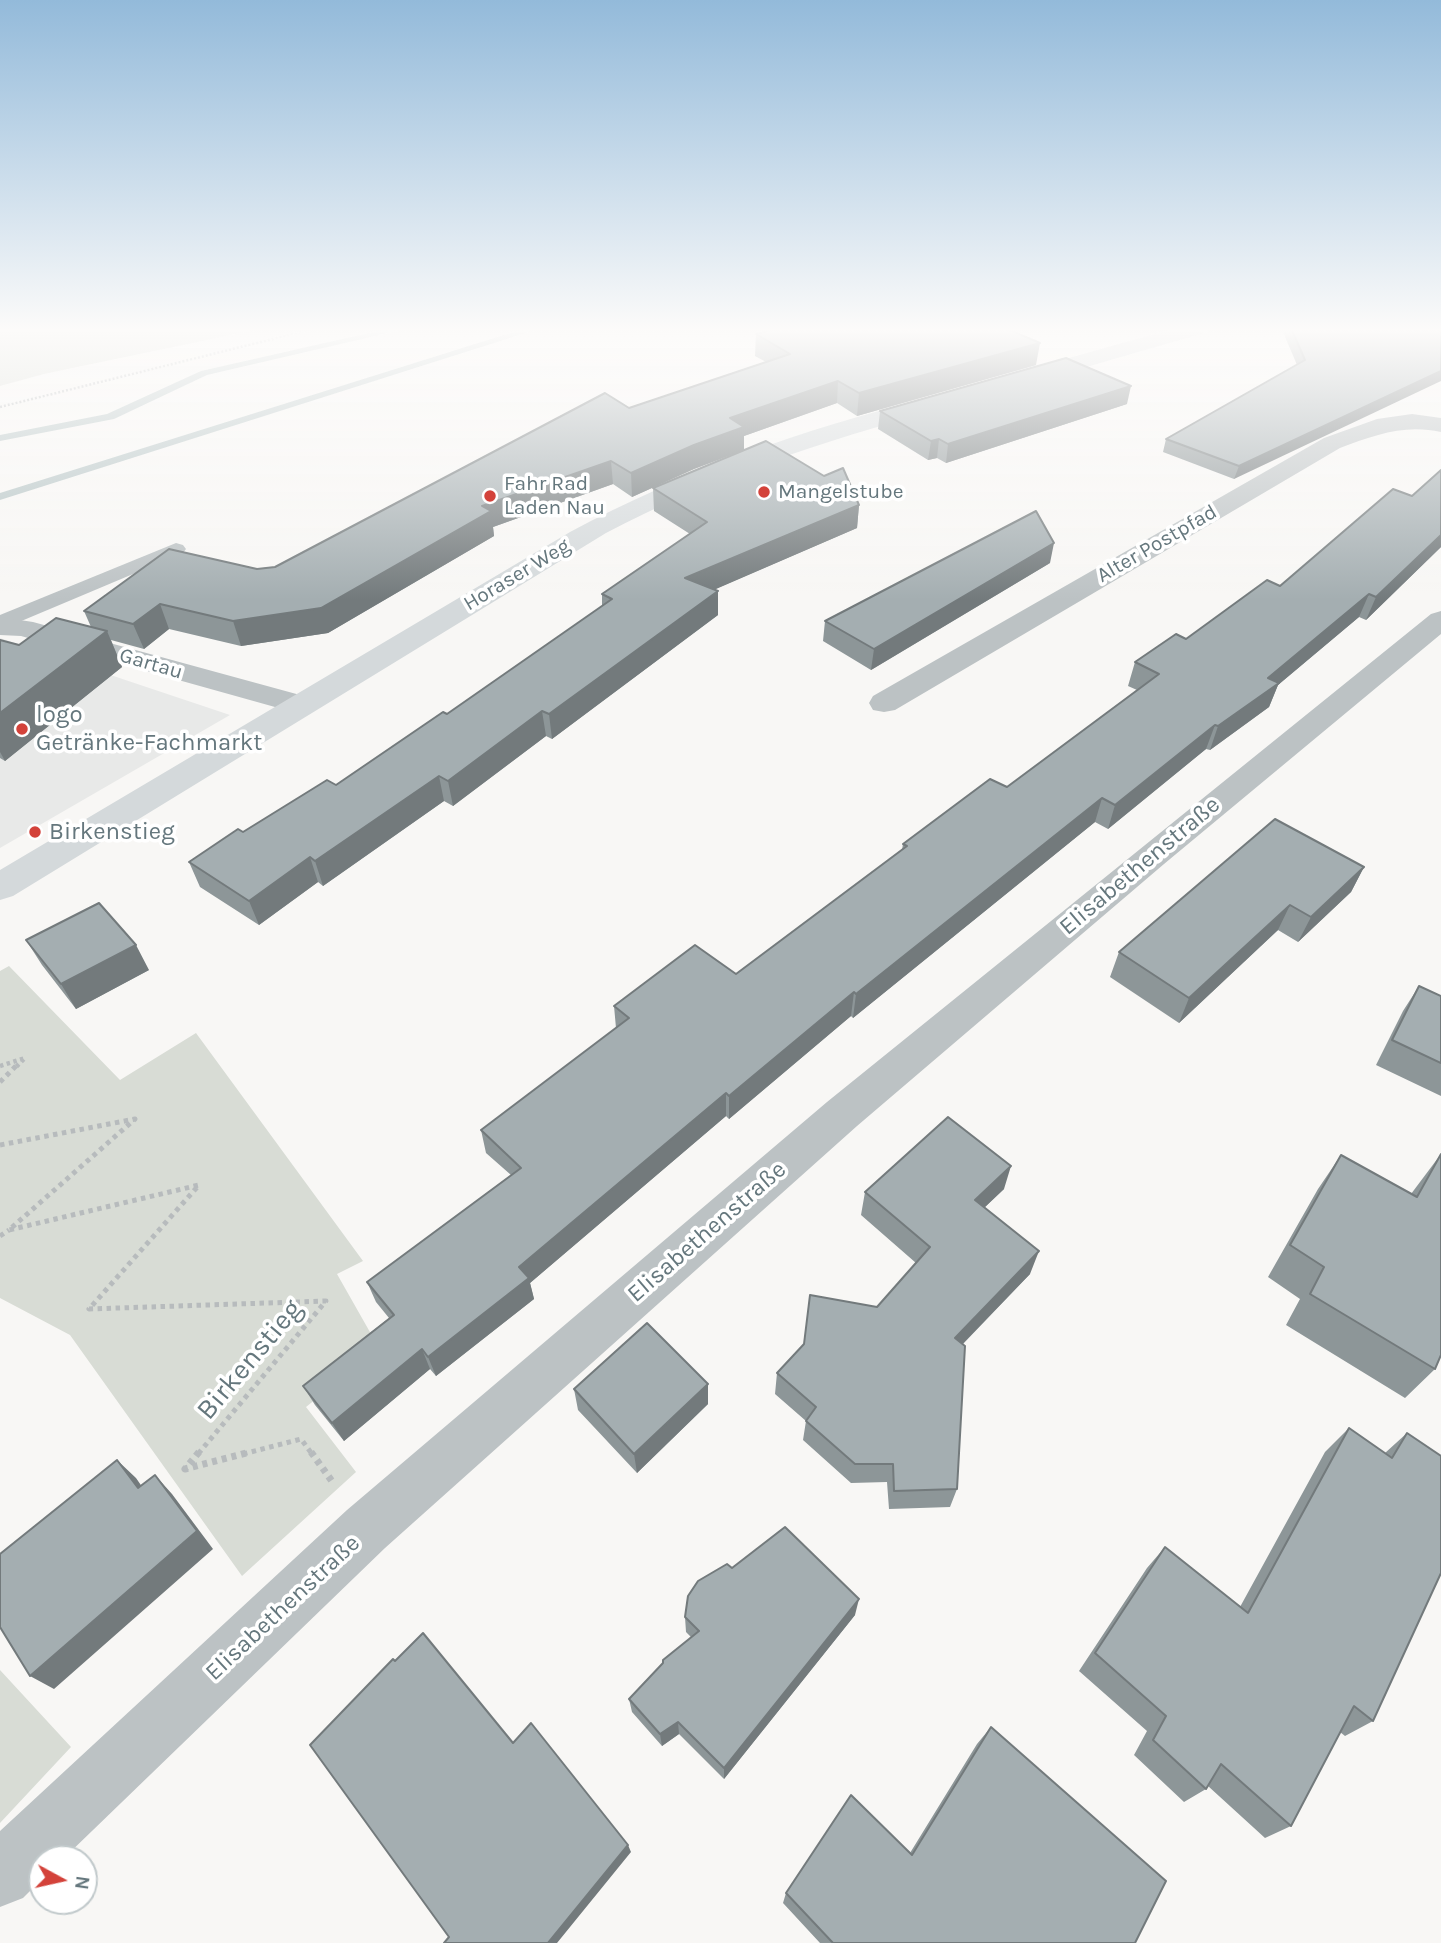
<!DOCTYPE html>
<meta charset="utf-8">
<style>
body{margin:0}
#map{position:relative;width:1441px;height:1943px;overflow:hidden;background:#f8f7f5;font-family:Karla,sans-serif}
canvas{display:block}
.north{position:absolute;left:28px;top:1845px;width:70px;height:70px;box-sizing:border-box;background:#fff;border:2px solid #c1c9cb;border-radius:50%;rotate:98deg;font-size:19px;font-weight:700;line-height:28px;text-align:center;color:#65777d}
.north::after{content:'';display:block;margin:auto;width:24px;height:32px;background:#d3423a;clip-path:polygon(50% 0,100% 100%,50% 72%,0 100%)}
</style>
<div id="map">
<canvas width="1441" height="1943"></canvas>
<div class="north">N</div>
</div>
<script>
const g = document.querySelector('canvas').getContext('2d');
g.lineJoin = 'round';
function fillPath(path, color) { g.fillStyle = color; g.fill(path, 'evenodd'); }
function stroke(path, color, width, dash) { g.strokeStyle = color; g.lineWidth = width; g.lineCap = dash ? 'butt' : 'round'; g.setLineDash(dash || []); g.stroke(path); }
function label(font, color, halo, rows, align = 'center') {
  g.font = font + ' Karla,sans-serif'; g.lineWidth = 7; g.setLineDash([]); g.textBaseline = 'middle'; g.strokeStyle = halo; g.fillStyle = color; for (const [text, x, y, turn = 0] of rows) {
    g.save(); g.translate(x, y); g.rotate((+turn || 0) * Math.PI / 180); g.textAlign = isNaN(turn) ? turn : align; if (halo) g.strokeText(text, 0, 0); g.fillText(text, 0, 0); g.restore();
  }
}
const built = new Path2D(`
 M 0,638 L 230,715 L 0,848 Z`);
const green = new Path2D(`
 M 0,328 L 264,328 L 44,374 L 0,386 Z
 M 9,966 L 120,1080 L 196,1033 L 363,1261 L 337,1274 L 379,1348 L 306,1407 L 356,1472 L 242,1576 L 70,1335 L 0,1298 L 0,971 Z
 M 0,1670 L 71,1747 L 0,1823 Z`);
const stream = new Path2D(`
 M 391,328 L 409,328 L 207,375 L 114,419 L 0,441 L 0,435 L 107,414 L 201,371 Z
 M 526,328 L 541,328 L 0,500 L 0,493 Z`);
const pathFar3 = new Path2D(`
 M 0,407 L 317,328`);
const pathFar2 = new Path2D(`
 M 0,1066 L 25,1058 L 16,1067`);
const pathFar1 = new Path2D(`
 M 0,1082 L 17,1065
 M 0,1145 L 135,1119 L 9,1230 L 199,1185 L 89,1309 L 326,1301 L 198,1454
 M 0,1236 L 9,1230
 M 243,1454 L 301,1439 L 312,1454`);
const path = new Path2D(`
 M 199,1452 L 185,1469 L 250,1452
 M 311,1452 L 334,1484`);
const service = new Path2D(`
 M 176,543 L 183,545 L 186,549 L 183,553 L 0,630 L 0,615 Z`);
const minor = new Path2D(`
 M 1412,414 L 1441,418 L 1441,432 C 1404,424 1375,435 1340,448 L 895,710 L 884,712 L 873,710 L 869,703 L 873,696 L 1324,438 L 1377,419 Z
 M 1441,611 L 1441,634 L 1164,864 L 857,1126 L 385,1548 L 63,1859 L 42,1859 L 42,1879 L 23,1898 L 0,1907 L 0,1831 L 347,1510 L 827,1102 L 1431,614 Z
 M 0,617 L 33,622 L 311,698 L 315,705 L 311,712 L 300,714 L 21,636 L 0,635 Z`);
const secondary = new Path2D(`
 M 1176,328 L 1210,328 L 1207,332 L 1035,382 L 1019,382 L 1016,377 L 1019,372 Z
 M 928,398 L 936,400 L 939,405 L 936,410 C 822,442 712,477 606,533 L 13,896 L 0,900 L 0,870 L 570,532 C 684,471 803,429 928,398 Z`);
const wall = new Path2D(`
 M 1284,328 L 1441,328 L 1234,479 L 1163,452 L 1166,439 L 1297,365 L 1283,332 Z
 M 756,334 L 1036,365 L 857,416 L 837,403 L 744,436 L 744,450 L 694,469 L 632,497 L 613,484 L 493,527 L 494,536 L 328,633 L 241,646 L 169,629 L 144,649 L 111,640 L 122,667 L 5,761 L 0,758 L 0,640 L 19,645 L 91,627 L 84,611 L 257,569 L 275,567 L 629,408 L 766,362 L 755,356 Z
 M 1127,404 L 946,463 L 937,458 L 928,460 L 878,429 L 880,411 Z
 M 1441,470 L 1441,547 L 1366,620 L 1359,617 L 1278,685 L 1269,707 L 1210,750 L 1206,749 L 1108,829 L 1095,822 L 853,1018 L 851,1016 L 729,1119 L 726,1116 L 530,1283 L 534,1299 L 436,1376 L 430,1369 L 344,1441 L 315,1405 L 303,1386 L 389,1318 L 376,1302 L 367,1282 L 511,1175 L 486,1153 L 481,1130 L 616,1028 L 614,1006 L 736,974 L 902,850 L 903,844 L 1007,787 L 1137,690 L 1128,686 L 1135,662 L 1186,639 L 1280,586 L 1412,496 Z
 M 653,488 L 859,505 L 857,528 L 715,589 L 718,615 L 552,739 L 546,736 L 453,806 L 444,801 L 323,886 L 318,882 L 259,925 L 200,887 L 189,862 L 243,832 L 336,785 L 447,714 L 602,606 L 602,594 L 690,534 L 654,511 Z
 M 1050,563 L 871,670 L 823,641 L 825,621 Z
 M 1364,867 L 1351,892 L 1298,942 L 1278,930 L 1179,1023 L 1110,977 L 1119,952 Z
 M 26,940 L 149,970 L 76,1009 L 42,965 Z
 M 1419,986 L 1441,996 L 1441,1096 L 1376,1065 L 1403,1011 Z
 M 1441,1154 L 1435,1369 L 1405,1398 L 1286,1325 L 1300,1299 L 1268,1277 L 1318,1189 L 1341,1155 L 1411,1194 Z
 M 1004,1189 L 984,1208 L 1030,1274 L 963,1344 L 957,1489 L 950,1507 L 889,1509 L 887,1482 L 851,1483 L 803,1440 L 806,1421 L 775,1394 L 777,1373 L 877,1307 L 916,1263 L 861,1215 L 865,1192 Z
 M 708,1384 L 708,1404 L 637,1473 L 578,1410 L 574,1389 Z
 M 1349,1428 L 1385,1453 L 1407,1433 L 1373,1721 L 1345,1736 L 1340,1732 L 1291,1826 L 1265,1838 L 1208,1786 L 1206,1789 L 1184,1802 L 1134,1755 L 1147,1731 L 1079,1671 L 1147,1568 L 1165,1547 L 1240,1607 L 1325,1452 Z
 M 732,1568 L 855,1615 L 724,1779 L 679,1734 L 662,1746 L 632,1712 L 629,1699 L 691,1637 L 686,1632 L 685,1617 Z
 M 991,1727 L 1135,1943 L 820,1943 L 783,1903 L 786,1893 L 910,1853 L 977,1744 Z`);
const shadedWall = new Path2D(`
 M 1040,343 L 1036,365 L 857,416 L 859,393 Z
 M 1441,371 L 1441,381 L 1234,479 L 1239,466 Z
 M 838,381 L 837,403 L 744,436 L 744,450 L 694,469 L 632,497 L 631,473 L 730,418 Z
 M 1131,386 L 1127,404 L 946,463 L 948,444 Z
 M 939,439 L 937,458 L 928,460 L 931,441 Z
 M 611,461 L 613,484 L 493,527 L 494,536 L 328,633 L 241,646 L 233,621 L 482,506 Z
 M 859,505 L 857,528 L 686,602 L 685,578 Z
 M 1441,535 L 1441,547 L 1366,620 L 1376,597 Z
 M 1054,543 L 1050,563 L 871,670 L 874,649 Z
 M 718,591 L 718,615 L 552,739 L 549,714 Z
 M 1369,594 L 1359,617 L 1278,685 L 1269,707 L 1210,750 L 1218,726 L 1268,678 Z
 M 160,604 L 169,629 L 144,649 L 133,624 Z
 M 107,631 L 122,667 L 5,761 L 0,752 L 0,713 Z
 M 542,711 L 546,736 L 453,806 L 448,781 Z
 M 1215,725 L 1206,749 L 1108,829 L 1115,805 Z
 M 439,776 L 444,801 L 323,886 L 315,861 Z
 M 1102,798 L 1095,822 L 853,1018 L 856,994 Z
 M 310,857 L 318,882 L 259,925 L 249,901 Z
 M 1364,867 L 1351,892 L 1298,942 L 1311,917 Z
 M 1290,905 L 1278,930 L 1179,1023 L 1189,998 Z
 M 136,945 L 149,970 L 76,1009 L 61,984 Z
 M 854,992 L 851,1016 L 729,1119 L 729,1096 Z
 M 726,1093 L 726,1116 L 530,1283 L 534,1299 L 436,1376 L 428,1357 L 519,1267 Z
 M 1011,1166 L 1004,1189 L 968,1223 L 975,1200 Z
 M 1039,1251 L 1030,1274 L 948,1359 L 955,1338 Z
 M 422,1349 L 430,1369 L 344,1441 L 332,1423 Z
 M 708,1384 L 708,1404 L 637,1473 L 634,1454 Z
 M 117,1460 L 136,1478 L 156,1507 L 138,1488 Z
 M 155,1475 L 172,1494 L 213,1549 L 54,1689 L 30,1676 Z
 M 859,1599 L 855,1615 L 724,1779 L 724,1768 Z
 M 678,1722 L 679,1734 L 662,1746 L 660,1734 Z
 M 628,1845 L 631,1852 L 557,1943 L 548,1943 Z`);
const building = new Path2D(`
 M 778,328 L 1005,328 L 1040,343 L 859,393 L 838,381 L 730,418 L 744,427 L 694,445 L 631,473 L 611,461 L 482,506 L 491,511 L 321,608 L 233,621 L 160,604 L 133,624 L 84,611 L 169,549 L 257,569 L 275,567 L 605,393 L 629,408 L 790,354 L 756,334 Z
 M 1291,328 L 1441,328 L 1441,371 L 1239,466 L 1166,439 L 1305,360 Z
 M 1066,358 L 1131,386 L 948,444 L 939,439 L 931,441 L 880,411 Z
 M 766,441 L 824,476 L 843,468 L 859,505 L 685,578 L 718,591 L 549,714 L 542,711 L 448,781 L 439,776 L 315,861 L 310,857 L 249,901 L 189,862 L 238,829 L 243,832 L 327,780 L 336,785 L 443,712 L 447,714 L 612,599 L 602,594 L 707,522 L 653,488 Z
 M 1441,470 L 1441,535 L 1376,597 L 1369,594 L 1268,678 L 1279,683 L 1218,726 L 1215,725 L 1115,805 L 1102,798 L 856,994 L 854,992 L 729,1096 L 726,1093 L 519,1267 L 529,1278 L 428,1357 L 422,1349 L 332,1423 L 303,1386 L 394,1315 L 367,1282 L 521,1168 L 481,1130 L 629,1018 L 614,1006 L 695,945 L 736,974 L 907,846 L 903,844 L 990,779 L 1007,787 L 1159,674 L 1135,662 L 1176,634 L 1186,639 L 1267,580 L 1280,586 L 1393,489 L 1412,496 Z
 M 1036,511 L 1054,543 L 874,649 L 825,621 Z
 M 56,618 L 107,631 L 0,713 L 0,640 L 19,645 Z
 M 1275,819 L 1364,867 L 1311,917 L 1290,905 L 1189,998 L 1119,952 Z
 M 99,903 L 136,945 L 61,984 L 26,940 Z
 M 1419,986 L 1441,996 L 1441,1063 L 1392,1040 Z
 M 948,1117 L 1011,1166 L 975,1200 L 1039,1251 L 955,1338 L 965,1346 L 957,1489 L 894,1491 L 893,1464 L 855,1464 L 806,1421 L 816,1407 L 777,1373 L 804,1344 L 810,1295 L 877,1307 L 930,1247 L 865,1192 Z
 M 1441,1154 L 1441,1355 L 1435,1369 L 1310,1294 L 1324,1267 L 1290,1245 L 1341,1155 L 1417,1197 Z
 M 647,1323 L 708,1384 L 634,1454 L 574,1389 Z
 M 1349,1428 L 1392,1458 L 1407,1433 L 1441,1456 L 1441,1573 L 1373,1721 L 1354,1706 L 1291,1826 L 1221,1764 L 1206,1789 L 1153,1740 L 1166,1716 L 1095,1653 L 1165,1547 L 1248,1613 Z
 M 117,1460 L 138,1488 L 155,1475 L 197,1531 L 30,1676 L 0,1627 L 0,1554 Z
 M 785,1527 L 859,1599 L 724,1768 L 678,1722 L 660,1734 L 629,1699 L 663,1663 L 663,1660 L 699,1631 L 685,1617 L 688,1596 L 698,1581 L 727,1564 L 732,1568 Z
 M 423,1633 L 513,1743 L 531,1723 L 628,1845 L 548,1943 L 444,1943 L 449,1937 L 310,1745 L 393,1659 L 395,1661 Z
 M 991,1727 L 1166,1881 L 1135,1943 L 833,1943 L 786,1893 L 851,1795 L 912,1855 Z`);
const markers = [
 [764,492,7,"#d3423a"],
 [490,496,7,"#d3423a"],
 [22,729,7,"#d3423a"],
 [35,832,7,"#d3423a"]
];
const farPoinames = [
 ["Fahr Rad",504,484],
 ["Laden Nau",504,508],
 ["Mangelstube",778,492]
];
const farStreetnames = [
 ["Alter Postpfad",1157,544,-30],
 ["Horaser Weg",517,575,-31],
 ["Gartau",151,664,16]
];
const poiNames = [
 ["logo",36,715],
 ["Getränke-Fachmarkt",36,743],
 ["Birkenstieg",49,832]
];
const streetNames = [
 ["Elisabethenstraße",1140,866,-40],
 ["Elisabethenstraße",707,1232,-41],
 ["Elisabethenstraße",283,1608,-43]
];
const nearStreetnames = [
 ["Birkenstieg",250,1360,-50]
];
fillPath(built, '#e8e9e8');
fillPath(green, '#d8dcd5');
fillPath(stream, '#b4c3c4');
stroke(pathFar3, '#b7bbbd', 2.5, [2, 2]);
stroke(pathFar2, '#b7bbbd', 4.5, [3.5, 3.5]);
stroke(pathFar1, '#b7bbbd', 5, [4.5, 4.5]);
stroke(path, '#b7bbbd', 7, [5, 5]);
fillPath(service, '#bcc2c4');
fillPath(minor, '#bcc2c4');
fillPath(secondary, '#d4d9db');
fillPath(wall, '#8d9698');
fillPath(shadedWall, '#737a7c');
fillPath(building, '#a4aeb1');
stroke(building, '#737a7c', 2);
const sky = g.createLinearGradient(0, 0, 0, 600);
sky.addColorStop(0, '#93bada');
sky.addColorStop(0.55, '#fcfbfa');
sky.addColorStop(1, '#fcfbfa00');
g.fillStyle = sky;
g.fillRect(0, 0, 1441, 600);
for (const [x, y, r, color] of markers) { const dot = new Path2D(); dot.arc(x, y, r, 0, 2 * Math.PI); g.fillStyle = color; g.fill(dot); stroke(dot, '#fff', 2.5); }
label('21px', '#65777d', '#fff', farPoinames, 'left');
label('21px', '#65777d', '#fff', farStreetnames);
label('24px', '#65777d', '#fff', poiNames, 'left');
label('24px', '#65777d', '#fff', streetNames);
label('28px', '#65777d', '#fff', nearStreetnames);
</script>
